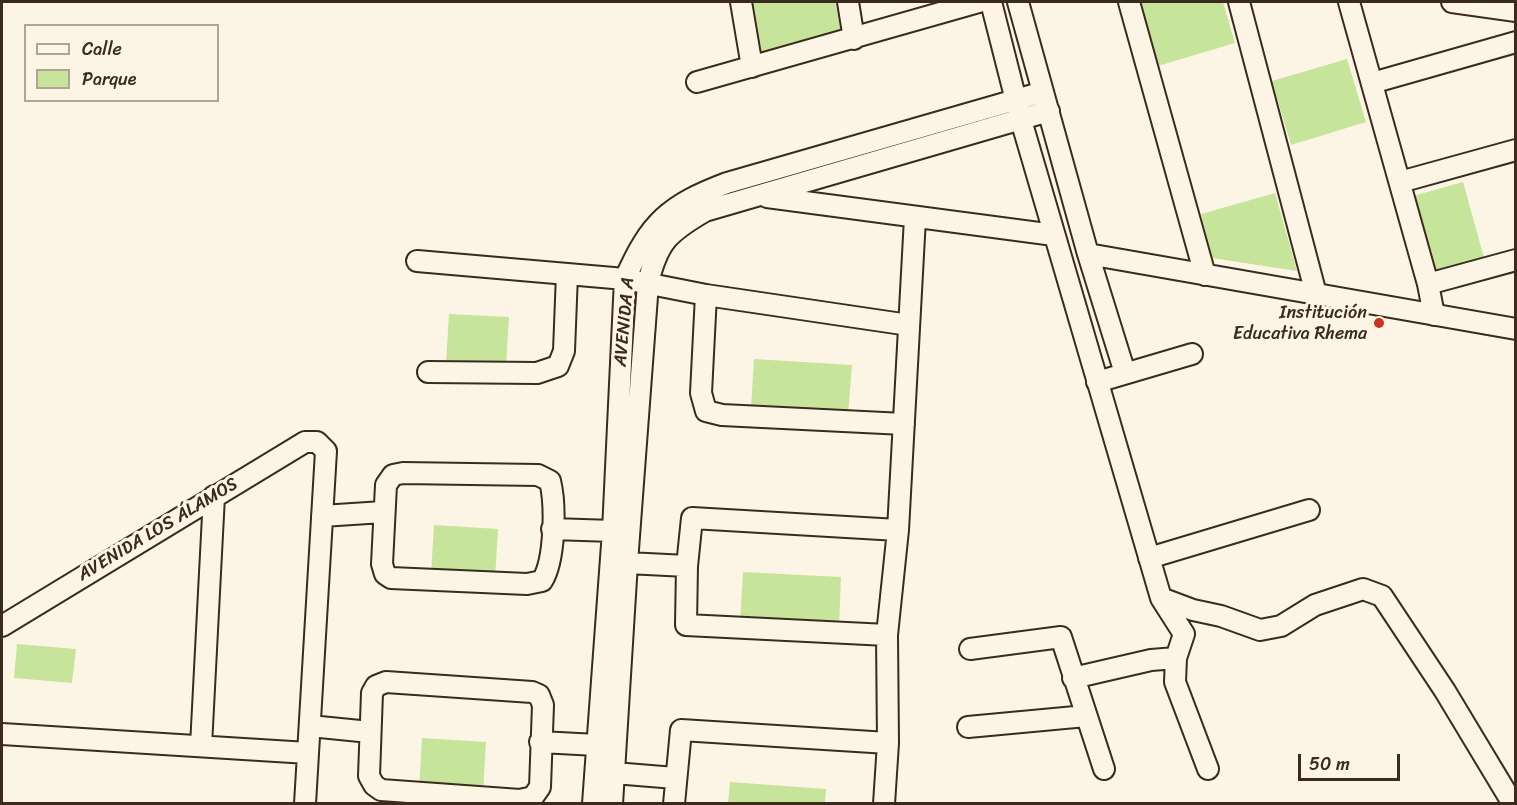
<!DOCTYPE html>
<meta charset="utf-8">
<style>
body{margin:0}
#map{position:relative;width:1517px;height:805px;overflow:hidden;background:#fcf5e5;font-family:Sriracha,sans-serif}
canvas{display:block}
.frame{position:absolute;inset:0;border:3px solid #3b2a1e;pointer-events:none}
.legend{position:absolute;left:24px;top:24px;width:195px;height:78px;box-sizing:border-box;background:#fcf5e5;border:2px solid #afa495;margin:0;padding:8px 10px;list-style:none;font-size:18px;color:#3b2a1e}
.legend li{display:flex;align-items:center;gap:12px;height:30px}
.legend b{width:30px;border:2px solid #afa495}
.scale{position:absolute;left:1298px;top:754px;width:102px;height:27px;box-sizing:border-box;border:3px solid #3b2a1e;border-top:0;padding-left:8px;font-size:18px;line-height:21px;white-space:nowrap;color:#3b2a1e;-webkit-text-stroke:4px #fcf5e5;paint-order:stroke}
</style>
<div id="map">
<canvas width="1517" height="805"></canvas>
<div class="frame"></div>
<ul class="legend">
<li><b style="height:8px;background:#fcf5e5"></b>Calle</li>
<li><b style="height:16px;background:#c7e49b"></b>Parque</li>
</ul>
<div class="scale">50 m</div>
</div>
<script>
const g = document.querySelector('canvas').getContext('2d');
g.lineJoin = 'round';
function fillPath(path, color) { g.fillStyle = color; g.fill(path, 'evenodd'); }
function stroke(path, color, width, dash) { g.strokeStyle = color; g.lineWidth = width; g.lineCap = dash ? 'butt' : 'round'; g.setLineDash(dash || []); g.stroke(path); }
function label(font, color, halo, rows, align = 'center') {
  g.font = font + ' Sriracha,sans-serif'; g.lineWidth = 6; g.setLineDash([]); g.textBaseline = 'middle'; g.strokeStyle = halo; g.fillStyle = color; for (const [text, x, y, turn = 0] of rows) {
    g.save(); g.translate(x, y); g.rotate((+turn || 0) * Math.PI / 180); g.textAlign = isNaN(turn) ? turn : align; if (halo) g.strokeText(text, 0, 0); g.fillText(text, 0, 0); g.restore();
  }
}
const green = new Path2D(`
 M 751,2 L 835,2 L 841,31 L 761,56 Z
 M 1140,2 L 1223,2 L 1235,43 L 1158,66 Z
 M 1347,59 L 1366,122 L 1291,145 L 1272,81 Z
 M 1463,182 L 1485,261 L 1435,275 L 1413,196 Z
 M 1275,193 L 1297,271 L 1212,258 L 1201,214 Z
 M 449,314 L 509,317 L 506,366 L 446,363 Z
 M 754,359 L 852,365 L 848,416 L 751,409 Z
 M 434,525 L 498,529 L 495,579 L 431,575 Z
 M 743,572 L 841,577 L 839,627 L 740,623 Z
 M 17,644 L 76,649 L 72,683 L 14,678 Z
 M 422,738 L 486,742 L 483,794 L 419,790 Z
 M 730,782 L 826,789 L 825,803 L 728,803 Z`);
const minor = new Path2D(`
 M 741,2 L 752,67
 M 848,2 L 854,39
 M 991,2 L 1021,120 L 1161,598 L 1184,634 L 1176,658 L 1175,682 L 1208,769
 M 1018,2 L 1088,254 L 1125,373
 M 1129,2 L 1205,275
 M 1239,2 L 1316,294
 M 1349,2 L 1428,284 L 1434,315
 M 1452,2 L 1516,11
 M 697,82 L 979,2
 M 1372,83 L 1516,42
 M 1400,182 L 1516,150
 M 767,197 L 1054,235
 M 1088,254 L 1516,329
 M 417,261 L 625,279 L 706,295 L 909,325
 M 1428,284 L 1516,260
 M 706,295 L 701,393 L 706,411 L 722,415 L 904,424
 M 428,372 L 537,373 L 558,366 L 564,351 L 567,274
 M 1097,382 L 1192,354
 M 403,473 L 538,475 L 550,481 C 556,505 555,561 542,581 L 527,584 L 391,578 L 385,574 L 382,564 L 386,485 L 393,475 Z
 M 322,516 L 383,512
 M 552,529 L 613,531
 M 1149,558 L 1309,510
 M 627,563 L 687,566
 M 1161,598 L 1193,610 L 1221,616 L 1260,630 L 1281,626 L 1315,605 L 1363,589 L 1382,596 L 1445,691 L 1513,804
 M 2,626 L 305,442 L 317,442 L 326,451 L 305,804
 M 887,635 L 686,625 L 687,566 L 692,518 L 898,530
 M 970,649 L 1061,637 L 1104,769
 M 1073,678 L 1151,660 L 1176,658
 M 386,682 L 532,692 L 539,695 L 543,705 L 540,787 L 533,797 L 520,800 L 381,790 L 374,785 L 369,776 L 372,693 L 376,686 Z
 M 310,726 L 370,732
 M 968,727 L 1086,716
 M 2,734 L 308,753
 M 540,742 L 597,745
 M 201,746 L 214,496
 M 614,773 L 675,778
 M 593,804 L 613,531 L 625,279 C 650,222 669,205 727,183 L 1043,92
 M 612,804 L 627,563 L 648,283 C 658,241 669,232 705,211 L 1049,111
 M 674,804 L 681,730 L 888,743
 M 884,804 L 888,743 L 887,635 L 898,530 L 915,218`);
const markers = [
 [1379,323,6,"#c8321e"]
];
const poiNames = [
 ["Institución",1367,313],
 ["Educativa Rhema",1367,334]
];
const streetNames = [
 ["AVENIDA A",625,322,-85],
 ["AVENIDA LOS ÁLAMOS",158,530,-31]
];
fillPath(green, '#c7e49b');
stroke(minor, '#3b2a1e', 24);
stroke(minor, '#fcf5e5', 20);
for (const [x, y, r, color] of markers) { const dot = new Path2D(); dot.arc(x, y, r, 0, 2 * Math.PI); g.fillStyle = color; g.fill(dot); stroke(dot, '#fcf5e5', 2); }
label('18px', '#3b2a1e', '#fcf5e5', poiNames, 'right');
label('18px', '#3b2a1e', '#fcf5e5', streetNames);
</script>
